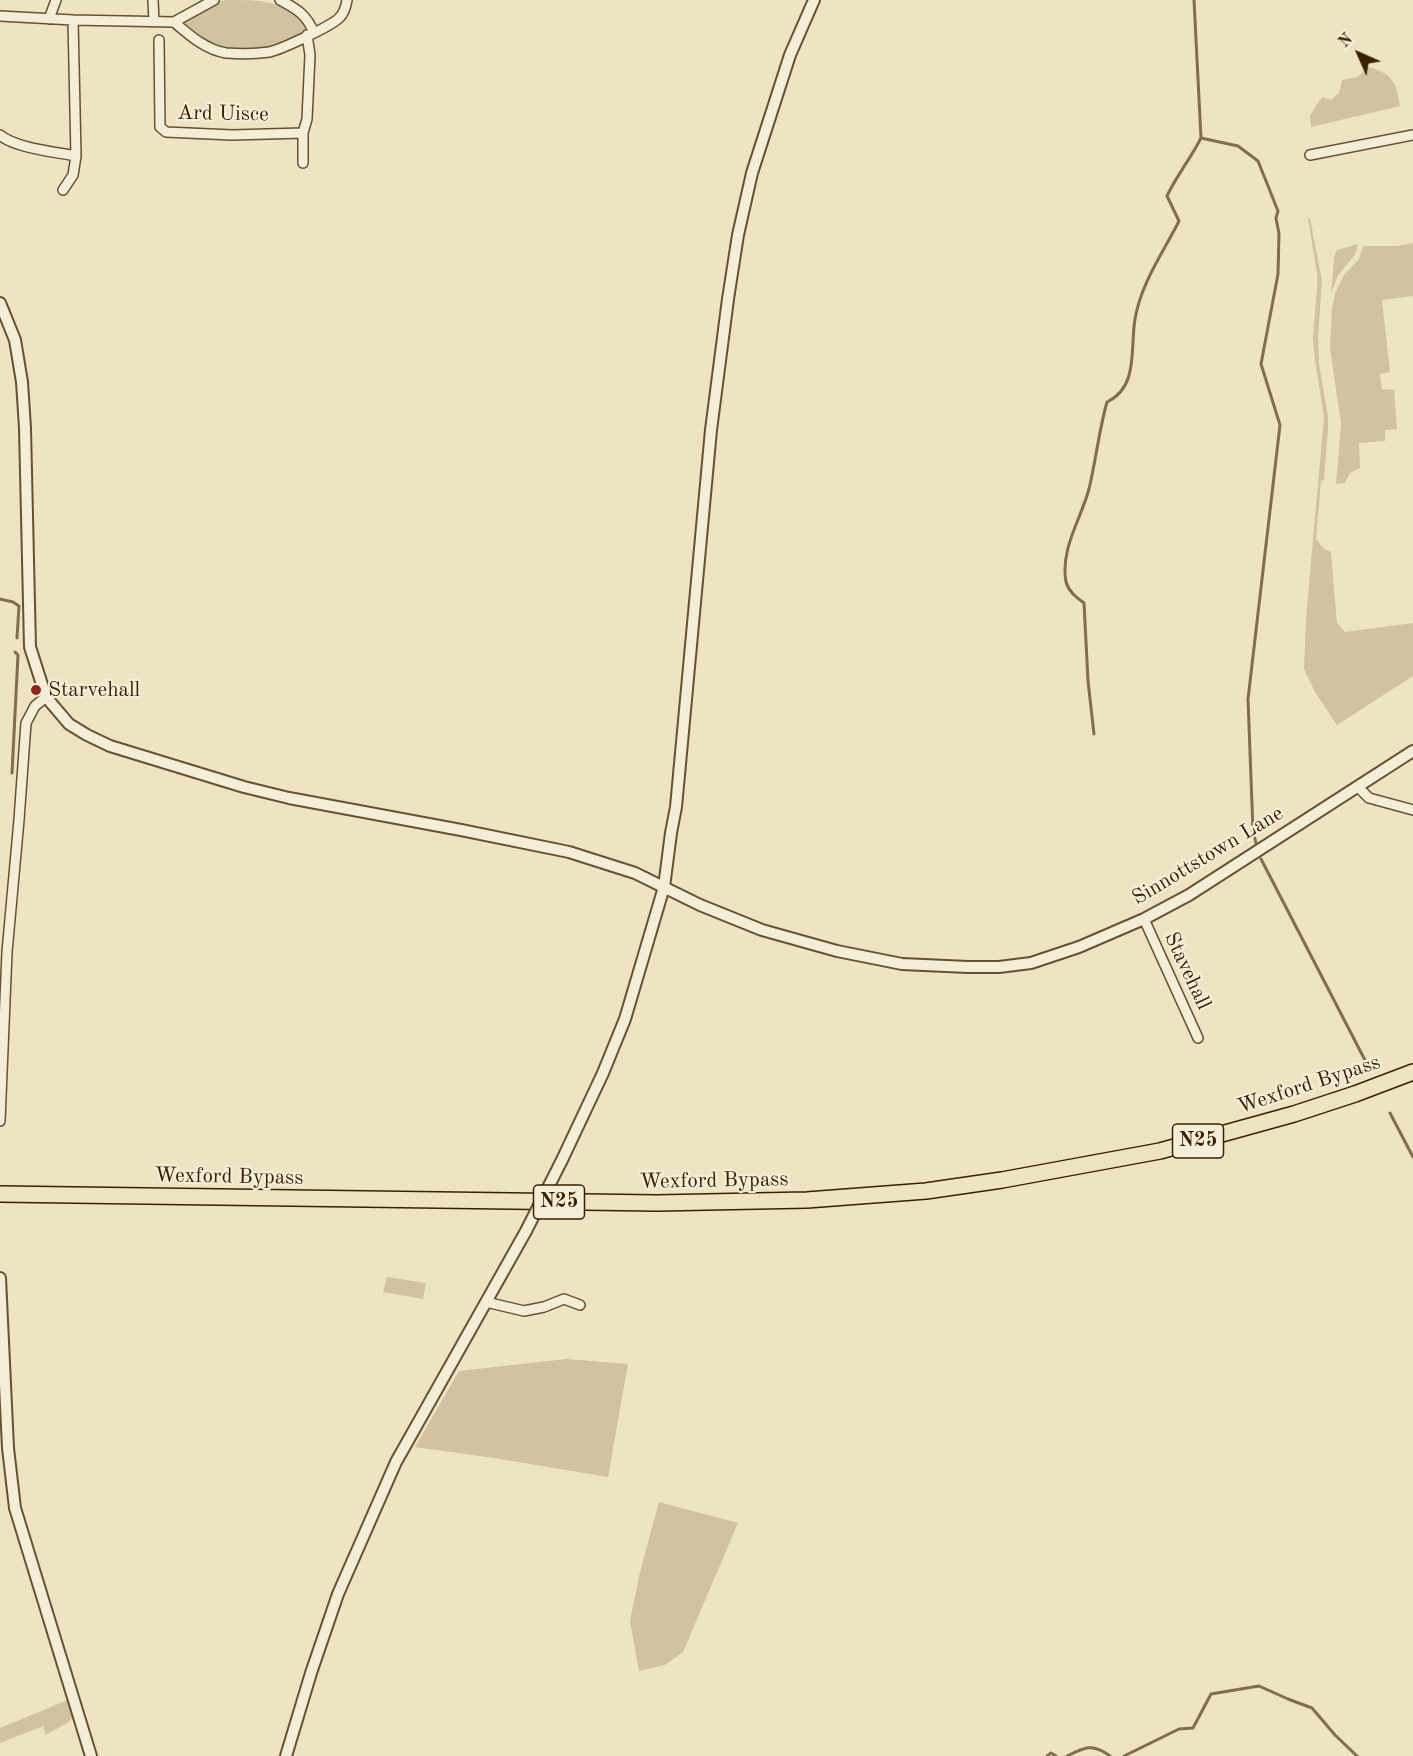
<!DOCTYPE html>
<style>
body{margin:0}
#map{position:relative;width:1413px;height:1756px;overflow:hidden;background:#eee4c3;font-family:"Old Standard TT",serif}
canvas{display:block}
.north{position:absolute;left:1329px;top:24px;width:60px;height:60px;-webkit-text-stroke:4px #f4edd8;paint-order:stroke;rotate:315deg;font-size:16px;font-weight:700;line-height:24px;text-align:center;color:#392100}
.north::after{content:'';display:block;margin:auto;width:21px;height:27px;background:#392100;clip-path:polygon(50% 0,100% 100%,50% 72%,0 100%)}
</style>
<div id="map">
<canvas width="1413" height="1756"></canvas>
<div class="north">N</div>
</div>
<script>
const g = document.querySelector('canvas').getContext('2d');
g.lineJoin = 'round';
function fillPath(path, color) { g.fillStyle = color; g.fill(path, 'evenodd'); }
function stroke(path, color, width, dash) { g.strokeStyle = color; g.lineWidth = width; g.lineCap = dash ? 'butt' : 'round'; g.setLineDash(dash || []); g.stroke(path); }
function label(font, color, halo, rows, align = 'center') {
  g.font = font + ' "Old Standard TT",serif'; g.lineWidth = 4.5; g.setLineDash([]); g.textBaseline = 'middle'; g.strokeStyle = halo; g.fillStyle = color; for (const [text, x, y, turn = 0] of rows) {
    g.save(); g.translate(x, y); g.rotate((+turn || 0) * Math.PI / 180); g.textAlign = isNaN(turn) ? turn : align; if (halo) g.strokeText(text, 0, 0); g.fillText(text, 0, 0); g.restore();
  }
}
const green = new Path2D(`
 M 227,0 C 264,0 275,0 305,21 L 306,28 C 284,51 239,56 211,44 C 207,42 203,39 199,36 C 193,33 188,30 184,24 C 190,12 214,2 227,0 Z
 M 1369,67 C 1393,74 1396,82 1400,106 L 1311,127 L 1310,115 L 1322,97 L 1331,100 L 1339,93 L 1342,80 L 1357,77 Z
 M 1308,218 L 1310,218 L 1322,281 L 1318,338 L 1319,364 L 1328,417 L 1328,429 L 1324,480 L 1321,481 L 1316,539 L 1324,549 L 1331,552 L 1337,623 L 1345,632 L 1413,623 L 1413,676 L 1337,725 L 1315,692 L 1304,669 L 1306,618 L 1324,417 L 1315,360 L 1313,338 L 1317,288 L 1317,274 Z
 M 1413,243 L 1413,296 L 1382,300 L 1390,372 L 1380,374 L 1382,389 L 1394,390 L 1397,429 L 1385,430 L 1385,441 L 1359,443 L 1360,468 L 1350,473 L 1345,483 L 1336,484 L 1341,424 L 1330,348 L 1332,308 L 1335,293 L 1344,275 L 1359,259 L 1363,246 L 1397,246 Z
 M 1358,244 L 1355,255 L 1338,275 L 1331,294 L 1334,257 L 1337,250 Z
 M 387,1277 L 426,1283 L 423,1299 L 383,1292 Z
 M 566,1359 L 628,1364 L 608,1477 L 494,1458 L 415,1447 L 459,1371 Z
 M 659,1502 L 738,1523 L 683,1652 L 665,1665 L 639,1671 L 630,1621 L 640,1572 Z
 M 68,1700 L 73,1717 L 66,1724 L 45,1735 L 44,1726 L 0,1743 L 0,1728 Z`);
const stream = new Path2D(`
 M 1194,0 L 1201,138 L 1238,146 L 1258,161 L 1278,211 L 1276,218 L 1279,234 L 1278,274 L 1261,364 L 1280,425 L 1248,699 L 1253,831 L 1256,843
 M 0,599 L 13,602 L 19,606 L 17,638
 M 1094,734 L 1088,681 L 1084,603 C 1076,597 1069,592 1066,582 C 1060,549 1081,519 1089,489 C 1096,460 1099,430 1107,402 C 1139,387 1130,348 1135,319 C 1141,283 1163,253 1179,221 L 1167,196 C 1177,175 1191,158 1201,138
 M 12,773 L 18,655 L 15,652
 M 1261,859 L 1367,1064
 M 1390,1113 L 1413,1157
 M 1047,1756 L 1051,1753 L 1056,1756
 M 1067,1756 C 1085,1747 1093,1743 1110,1756
 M 1124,1756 L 1179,1729 L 1193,1728 L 1211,1694 L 1259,1686 L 1288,1699 L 1312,1708 L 1335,1735 L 1357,1756`);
const minor = new Path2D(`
 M 153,0 L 154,22
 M 280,0 C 297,9 307,15 314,33
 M 0,16 L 73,20 L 174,22 L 214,0
 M 49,19 L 56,0
 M 174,22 C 189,35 206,50 226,53 C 240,54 256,54 269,52 C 280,50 334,25 340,17 C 344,13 346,6 347,0
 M 159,40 L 160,127 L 166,132 L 232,135 L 303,133 L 303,163
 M 303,133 L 307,119 L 310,55 L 307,35
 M 0,135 C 15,148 56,152 76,156
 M 1310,155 L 1413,135
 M 63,190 L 73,175 L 76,156 L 73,20
 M 1358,787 L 1369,798 L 1413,810
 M 1144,919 L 1198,1038
 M 0,1121 L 7,952 L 19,820 L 26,723 L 35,706 L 46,697
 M 486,1302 L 524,1311 L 544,1307 L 564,1299 L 580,1305`);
const tertiary = new Path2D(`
 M 0,303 L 15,340 L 22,382 L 25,428 L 30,647 L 46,697 L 69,724 L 87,735 L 110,746 L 244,787 L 289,798 L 461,830 L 569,852 L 635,873 L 700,905 L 762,930 L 837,951 L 902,964 L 968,967 L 999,967 L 1031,963 L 1079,947 L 1144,919 L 1189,895 L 1413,751
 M 562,1160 L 603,1073 L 625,1019 L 664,887 L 671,833 L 676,807 L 711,430 L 728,299 L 738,235 L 752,173 L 790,55 L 814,0
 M 0,1278 L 8,1448 L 15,1508 L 91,1756
 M 286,1756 L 311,1673 L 338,1594 L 396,1462 L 526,1231`);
const trunk = new Path2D(`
 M 0,1194 L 657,1203 L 807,1200 L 926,1191 L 1002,1180 L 1160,1151 L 1294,1114 L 1355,1094 L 1413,1072`);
const tertiaryBridge = new Path2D(`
 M 526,1231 L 562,1160`);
const markers = [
 [36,690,6,"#8f2418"]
];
const shields = [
 [1198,1141,51],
 [559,1202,51]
];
const shieldNames = [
 ["N25",1198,1141],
 ["N25",559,1202]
];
const streetNames = [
 ["Ard Uisce",223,114,1],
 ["Sinnottstown Lane",1208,856,-31],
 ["Stavehall",1187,971,65],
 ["Wexford Bypass",1309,1085,-18],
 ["Wexford Bypass",229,1177,1],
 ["Wexford Bypass",714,1181,-1]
];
const poiNames = [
 ["Starvehall",48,690]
];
fillPath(green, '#cfc3a2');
stroke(stream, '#806e4d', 3);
stroke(minor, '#665231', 12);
stroke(tertiary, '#665231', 14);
stroke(trunk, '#392100', 18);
stroke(minor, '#f4edd8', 9);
stroke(tertiary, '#f4edd8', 10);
stroke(trunk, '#eee4c3', 15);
stroke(tertiaryBridge, '#665231', 14, []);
stroke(tertiaryBridge, '#f4edd8', 10);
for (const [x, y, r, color] of markers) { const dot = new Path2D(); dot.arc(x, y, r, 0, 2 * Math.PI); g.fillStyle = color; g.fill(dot); stroke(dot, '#f4edd8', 2); }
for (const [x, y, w] of shields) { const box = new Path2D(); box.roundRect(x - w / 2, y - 17, w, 34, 4.5); g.fillStyle = '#f4edd8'; g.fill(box); stroke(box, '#392100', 1.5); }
label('bold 20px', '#392100', null, shieldNames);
label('21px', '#392100', '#f4edd8', streetNames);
label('21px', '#392100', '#f4edd8', poiNames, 'left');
</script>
